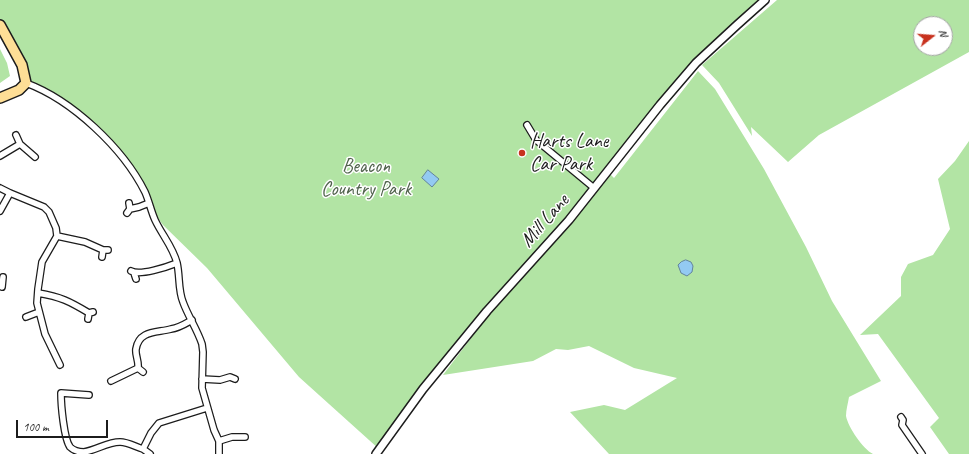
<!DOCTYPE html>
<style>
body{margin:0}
#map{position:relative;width:969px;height:454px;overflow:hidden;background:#fff;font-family:Caveat,sans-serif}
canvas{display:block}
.north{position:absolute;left:913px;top:16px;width:40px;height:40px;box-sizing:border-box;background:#fff;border:1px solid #a4a4a4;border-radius:50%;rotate:73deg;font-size:11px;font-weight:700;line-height:16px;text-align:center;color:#1c1c1c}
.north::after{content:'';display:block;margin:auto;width:14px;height:18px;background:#c8321e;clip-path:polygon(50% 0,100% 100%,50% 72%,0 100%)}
.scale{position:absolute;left:16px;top:420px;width:92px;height:18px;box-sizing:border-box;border:2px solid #1c1c1c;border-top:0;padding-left:5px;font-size:12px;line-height:14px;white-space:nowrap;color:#1c1c1c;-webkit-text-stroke:3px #fff;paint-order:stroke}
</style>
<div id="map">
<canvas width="969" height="454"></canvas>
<div class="north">N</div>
<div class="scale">100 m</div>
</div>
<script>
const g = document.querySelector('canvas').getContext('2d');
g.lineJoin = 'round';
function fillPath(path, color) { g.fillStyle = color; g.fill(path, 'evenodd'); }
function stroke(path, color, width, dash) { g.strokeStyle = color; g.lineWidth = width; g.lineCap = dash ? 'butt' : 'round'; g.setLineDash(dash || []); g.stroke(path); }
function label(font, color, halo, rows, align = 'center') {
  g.font = font + ' Caveat,sans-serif'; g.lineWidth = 3; g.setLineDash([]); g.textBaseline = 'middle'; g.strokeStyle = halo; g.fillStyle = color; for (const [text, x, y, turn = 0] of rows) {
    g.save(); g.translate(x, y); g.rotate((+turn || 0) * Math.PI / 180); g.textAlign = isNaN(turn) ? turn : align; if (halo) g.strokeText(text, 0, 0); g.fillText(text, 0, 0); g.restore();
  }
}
const green = new Path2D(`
 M 0,0 L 767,0 L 696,63 L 569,220 L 487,311 L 379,449 L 299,377 L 207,268 L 163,225 L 151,209 L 145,192 L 119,152 L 64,103 L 26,83 L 0,25 Z
 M 777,0 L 969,0 L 969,52 L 819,135 L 788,162 L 751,127 L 752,136 L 719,83 L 702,65 ZM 921,24 L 945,24 L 945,48 L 921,48 Z
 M 0,49 L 7,63 L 10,76 L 0,83 Z
 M 698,71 L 715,89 L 764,169 L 806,247 L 832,301 L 881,381 L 849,397 C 848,403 846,410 846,416 C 848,427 863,449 873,454 L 609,454 L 570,412 L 604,405 L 625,410 L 677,378 L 634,368 L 589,346 L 568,350 L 556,349 L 533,361 L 443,375 L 490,313 L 572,223 L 610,174 L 614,178 Z
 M 969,141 L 969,454 L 949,454 L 930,427 L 939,418 L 878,334 L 860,335 L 901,296 L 901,277 L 908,264 L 933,255 L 950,229 L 938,179 L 955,161 Z`);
const water = new Path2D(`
 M 428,170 L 439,179 L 432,187 L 422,178 Z
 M 686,260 L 691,262 L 693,266 L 692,272 L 687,276 L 681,273 L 678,265 L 681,262 Z`);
const minor = new Path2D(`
 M 26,83 C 72,100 123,148 145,192 C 149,201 151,211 155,220 C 162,235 173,247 177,263 C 180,276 178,290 183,302 C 188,316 197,329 202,344 L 203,352 L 202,388 L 214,430 L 219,441 L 219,454
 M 527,125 L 536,140 L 594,188
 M 16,135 L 20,144 L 35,157
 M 0,156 L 20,144
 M 0,188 L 10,193 L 44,207 L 49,212 L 56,228 L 57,236 L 42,262 L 38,289 L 37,303 L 45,334 L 60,365
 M 130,209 L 139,207 L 149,203
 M 0,211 L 10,193
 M 127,213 L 130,209 L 129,203
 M 57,236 L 85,242 L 103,250 L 108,250
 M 102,257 L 103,250
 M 131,271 C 140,276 167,267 177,263
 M 134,273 L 136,279
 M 2,287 L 3,277
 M 38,293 C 61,297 69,301 89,313
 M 26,317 L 39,312
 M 88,319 L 89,313 L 93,312
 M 138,368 L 143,372
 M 202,379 L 220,380 L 230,377 L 235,379
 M 111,381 L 138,368 C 139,361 135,355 136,349 C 139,330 157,333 171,329 C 179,328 185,324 192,320
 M 89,395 L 61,393 C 61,405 64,439 70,447 C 74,451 79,452 84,452 C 97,450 107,442 120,442 C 128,442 136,447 143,449
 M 901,417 L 903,420 L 902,425 L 922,454
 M 219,441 L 232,437 L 245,437
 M 150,454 L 143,449 L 151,433 L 159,423 L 207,408`);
const tertiary = new Path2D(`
 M 376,454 L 423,389 L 487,311 L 569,220 L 660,105 L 696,63 L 737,25 L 765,0`);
const primary = new Path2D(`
 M 0,25 L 22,65 L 26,83 L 19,90 L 0,98`);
const markers = [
 [522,153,4,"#c8321e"]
];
const poiNames = [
 ["Harts Lane",530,142],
 ["Car Park",530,165]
];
const parkNames = [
 ["Beacon",366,167],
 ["Country Park",366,190]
];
const streetNames = [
 ["Mill Lane",545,221,-49]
];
fillPath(green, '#b2e4a4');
fillPath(water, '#93caf2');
stroke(water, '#63849c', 1);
stroke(minor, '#1c1c1c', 8);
stroke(tertiary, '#1c1c1c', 10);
stroke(primary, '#1c1c1c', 12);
stroke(minor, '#fff', 5.5);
stroke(tertiary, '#fff', 7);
stroke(primary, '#fede96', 9);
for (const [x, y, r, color] of markers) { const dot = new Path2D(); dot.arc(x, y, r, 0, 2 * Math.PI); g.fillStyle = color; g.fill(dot); stroke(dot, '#fff', 1.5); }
label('20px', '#1c1c1c', '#fff', poiNames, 'left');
label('20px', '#50624c', '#fff', parkNames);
label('20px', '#1c1c1c', '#fff', streetNames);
</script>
